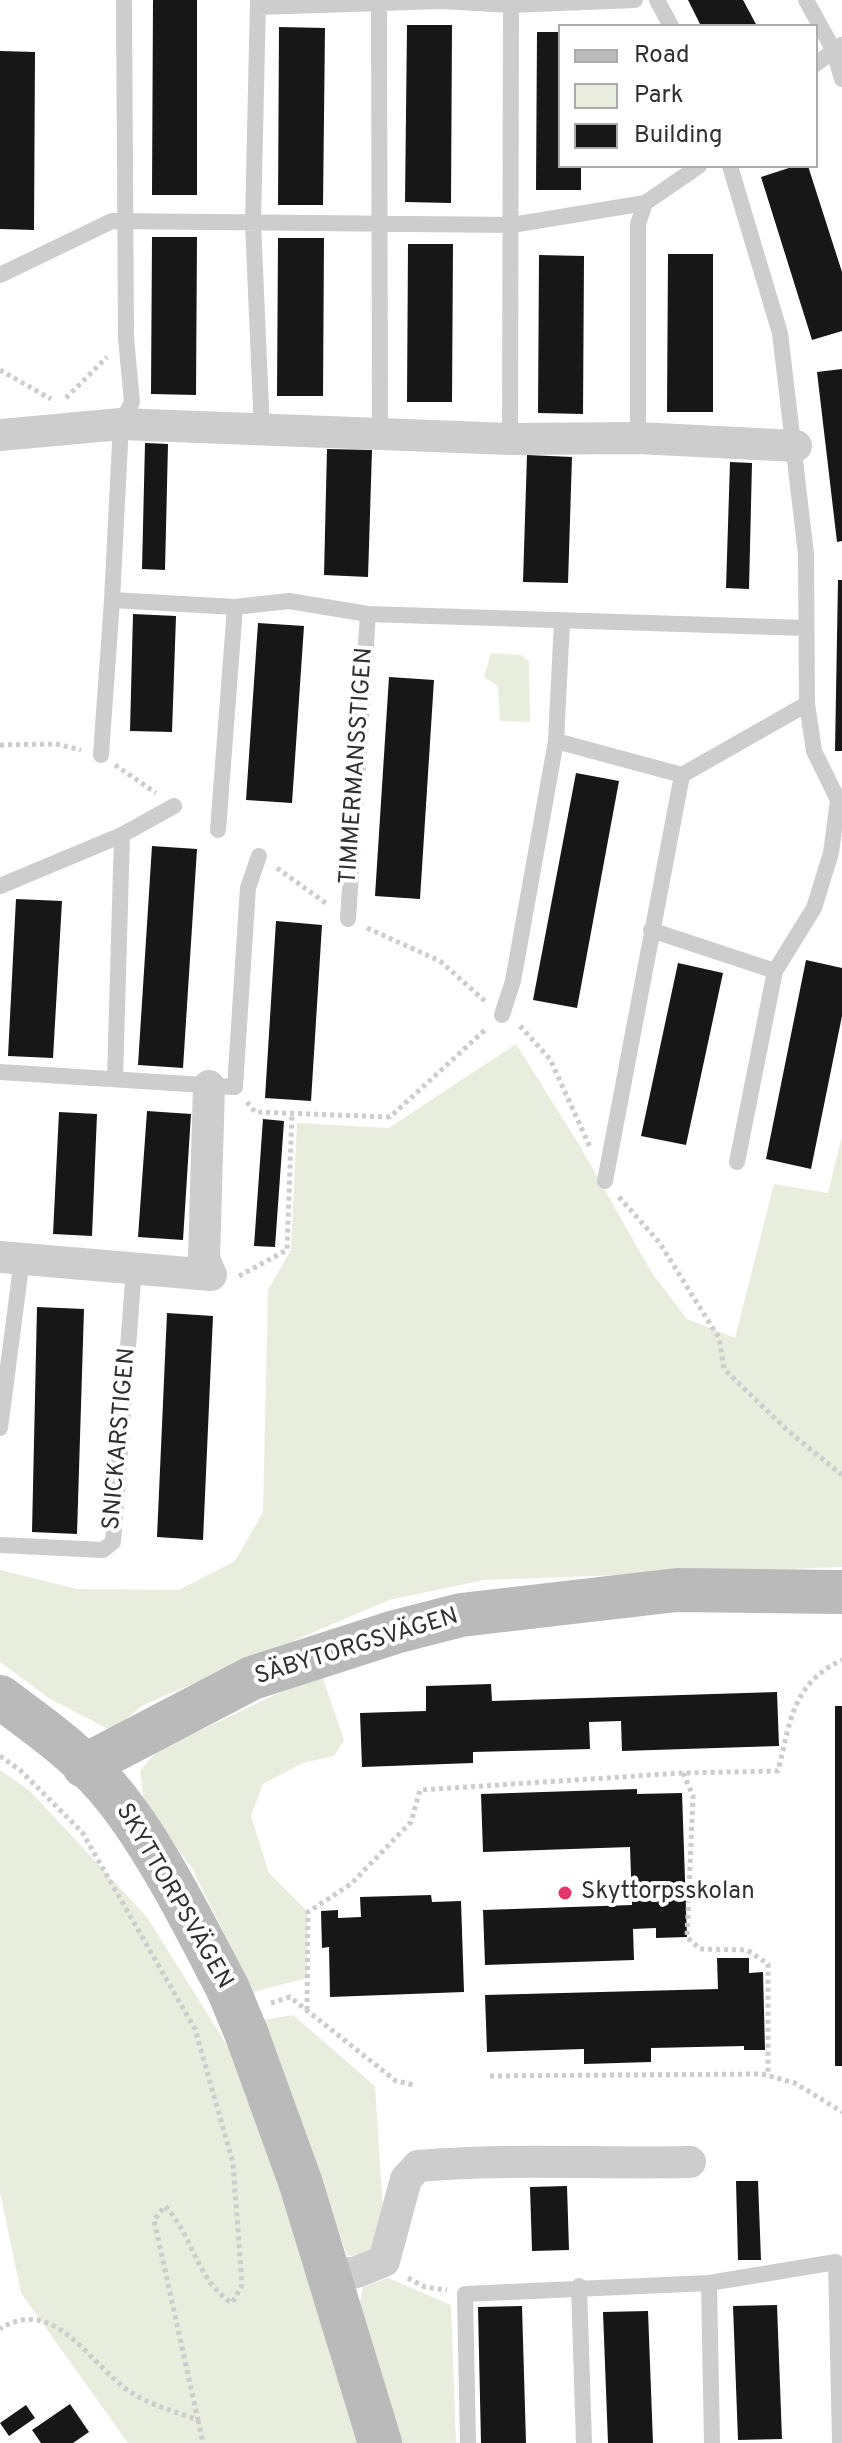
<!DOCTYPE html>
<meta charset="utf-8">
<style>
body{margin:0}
#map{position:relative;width:842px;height:2443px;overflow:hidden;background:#fff;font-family:Overpass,sans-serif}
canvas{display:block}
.legend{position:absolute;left:558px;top:24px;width:260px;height:144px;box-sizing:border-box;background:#fff;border:2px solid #acacac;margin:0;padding:10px 14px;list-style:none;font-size:24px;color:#303030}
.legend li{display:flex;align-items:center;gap:16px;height:40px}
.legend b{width:40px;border:2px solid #acacac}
</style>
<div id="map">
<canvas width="842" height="2443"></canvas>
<ul class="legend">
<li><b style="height:10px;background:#bababa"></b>Road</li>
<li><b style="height:22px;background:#e9edde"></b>Park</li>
<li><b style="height:22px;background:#171717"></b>Building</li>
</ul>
</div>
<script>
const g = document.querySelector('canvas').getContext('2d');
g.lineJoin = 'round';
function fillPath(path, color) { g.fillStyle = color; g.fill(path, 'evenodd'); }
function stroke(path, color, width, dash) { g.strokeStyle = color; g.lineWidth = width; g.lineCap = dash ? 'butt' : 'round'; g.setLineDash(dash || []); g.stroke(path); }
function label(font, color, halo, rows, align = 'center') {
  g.font = font + ' Overpass,sans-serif'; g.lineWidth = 8; g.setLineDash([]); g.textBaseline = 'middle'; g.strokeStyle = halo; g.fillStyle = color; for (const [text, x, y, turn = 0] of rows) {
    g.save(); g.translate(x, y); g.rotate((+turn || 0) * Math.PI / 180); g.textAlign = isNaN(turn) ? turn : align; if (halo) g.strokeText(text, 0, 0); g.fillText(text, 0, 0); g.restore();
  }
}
const green = new Path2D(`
 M 491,653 L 521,655 L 529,661 L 530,722 L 500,721 L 498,686 L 484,677 Z
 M 516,1044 L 578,1143 L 652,1273 L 687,1319 L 735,1338 L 774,1184 L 828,1193 L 842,1136 L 842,1567 L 484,1580 L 389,1600 L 143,1705 L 112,1731 L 50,1699 L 0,1662 L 0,1570 L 77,1589 L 179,1590 L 235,1561 L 263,1512 L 268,1290 L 291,1250 L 297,1123 L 389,1128 Z
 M 321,1673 L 344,1740 L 334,1756 L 303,1763 L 263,1784 L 251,1816 L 269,1873 L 308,1912 L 307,1978 L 253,1992 L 193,1870 L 144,1802 L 140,1771 L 157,1751 Z
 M 0,1770 L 30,1791 L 147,1917 L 243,2071 L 360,2443 L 128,2443 L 21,2293 L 0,2192 Z
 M 293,2015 L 375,2086 L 384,2226 L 364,2259 L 347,2255 L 263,2020 Z
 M 388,2278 L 451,2305 L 456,2443 L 398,2443 L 360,2302 L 363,2287 Z`);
const building = new Path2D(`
 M 153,0 L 197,0 L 197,195 L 152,195 Z
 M 688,0 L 743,0 L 757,26 L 701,26 Z
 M 407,25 L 452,25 L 451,203 L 405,202 Z
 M 279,27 L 325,28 L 323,205 L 278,205 Z
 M 537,32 L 560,32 L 560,166 L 581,166 L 581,190 L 536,190 Z
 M 0,51 L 35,52 L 34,230 L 0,229 Z
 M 795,166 L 808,166 L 842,272 L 842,331 L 812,340 L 761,177 Z
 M 152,237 L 197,237 L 196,395 L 151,394 Z
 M 278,238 L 324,238 L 323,396 L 277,396 Z
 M 408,244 L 453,244 L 452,402 L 407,402 Z
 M 668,254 L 713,254 L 713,412 L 667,412 Z
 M 539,255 L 584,256 L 583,414 L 538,413 Z
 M 842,369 L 842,541 L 837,542 L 817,372 Z
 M 145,443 L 168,444 L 165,570 L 142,569 Z
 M 327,449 L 372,450 L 368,577 L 324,575 Z
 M 527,455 L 572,457 L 568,583 L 523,582 Z
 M 730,462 L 752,463 L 749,589 L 726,588 Z
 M 838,580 L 842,580 L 842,751 L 835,751 Z
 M 133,614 L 176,616 L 172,732 L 130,731 Z
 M 258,623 L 304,626 L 292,803 L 246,800 Z
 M 389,677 L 434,680 L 420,899 L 375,896 Z
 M 576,773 L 619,781 L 577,1008 L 533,1000 Z
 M 152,846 L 197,849 L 183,1068 L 138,1065 Z
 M 16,899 L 62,901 L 53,1058 L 8,1056 Z
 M 276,921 L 322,925 L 311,1101 L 265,1098 Z
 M 806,960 L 842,968 L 842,1016 L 811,1169 L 766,1159 Z
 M 678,963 L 723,973 L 686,1145 L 641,1136 Z
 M 147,1111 L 191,1114 L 183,1240 L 138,1237 Z
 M 59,1112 L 97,1114 L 92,1236 L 53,1234 Z
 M 263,1119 L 284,1121 L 275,1247 L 254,1246 Z
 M 37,1307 L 84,1309 L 77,1534 L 32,1532 Z
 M 167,1313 L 213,1316 L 203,1540 L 157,1537 Z
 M 491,1684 L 492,1701 L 777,1692 L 779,1746 L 622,1751 L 621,1721 L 589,1722 L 590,1749 L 473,1752 L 473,1763 L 362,1767 L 360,1713 L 426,1711 L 426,1686 Z
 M 835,1706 L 842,1706 L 842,2066 L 835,2066 Z
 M 637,1789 L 637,1794 L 682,1793 L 687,1937 L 656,1938 L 656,1928 L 633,1929 L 634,1960 L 485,1965 L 483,1910 L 632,1905 L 630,1847 L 483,1852 L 481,1794 Z
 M 431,1895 L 432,1902 L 461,1901 L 464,1992 L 330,1997 L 329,1947 L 322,1948 L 321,1911 L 338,1910 L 338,1918 L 361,1917 L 360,1897 Z
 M 717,1958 L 749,1958 L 749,1973 L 763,1972 L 765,2050 L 744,2050 L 744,2046 L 651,2048 L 651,2062 L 584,2064 L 584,2049 L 487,2052 L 485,1995 L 718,1989 Z
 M 736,2181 L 758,2181 L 761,2260 L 738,2260 Z
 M 567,2186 L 569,2250 L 532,2251 L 530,2187 Z
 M 777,2305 L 782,2439 L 738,2440 L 733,2306 Z
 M 522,2306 L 526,2443 L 481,2443 L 478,2307 Z
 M 648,2311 L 653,2443 L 608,2443 L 603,2312 Z
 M 70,2404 L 89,2432 L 73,2443 L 41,2443 L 32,2430 Z
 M 26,2405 L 35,2418 L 9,2436 L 0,2423 Z`);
const path = new Path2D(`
 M 0,370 L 51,399
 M 66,398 L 107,357
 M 0,745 L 56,744 L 81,750
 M 115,765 L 156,793
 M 277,868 L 327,904
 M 367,928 L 440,961 L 486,1002
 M 520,1026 L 550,1059 L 590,1147
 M 247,1102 L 255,1112 L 390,1117 L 486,1029
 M 619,1197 L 659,1242 L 719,1338 L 724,1369 L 787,1430 L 842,1475
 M 239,1276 L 287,1250 L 292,1113
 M 0,1756 L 21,1771 L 82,1832 L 195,2029 L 233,2163 L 242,2285 L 232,2303 C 197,2282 193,2235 165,2206 L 154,2220 L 198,2420 C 174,2411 149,2405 129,2391 C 90,2365 55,2294 0,2329
 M 683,1773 L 693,1796 L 687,1937 L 700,1949 L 747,1950 L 768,1964 L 768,2076
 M 271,2003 L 290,1997 L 396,2081 L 414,2085
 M 307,2010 L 308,1912 L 351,1884 L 411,1822 L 420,1790 L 683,1773 L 778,1771 C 790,1723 792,1683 842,1660
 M 490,2076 L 762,2074 L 795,2083 L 842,2112
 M 408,2278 L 425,2287 L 447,2290
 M 198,2420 L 203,2443`);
const lane = new Path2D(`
 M 124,0 L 126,338 L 132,402 L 121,424 L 112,600 L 235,607 L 289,601 L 368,614 L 805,628
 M 258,0 L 253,223 L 262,431
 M 657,0 L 671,26
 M 806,0 L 833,49 L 842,79
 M 379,6 L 380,433
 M 258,7 L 442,1 L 511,5 L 635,0
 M 816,64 L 841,45
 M 730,166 L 780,333 L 806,554 L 807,704 L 814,751 L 838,800 L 831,853 L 814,908 L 775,971
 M 0,275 L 112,221 L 512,225 L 645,203 L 699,166
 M 638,438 L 638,224 L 645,203
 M 510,439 L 511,5
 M 556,741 L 682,775 L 605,1181
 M 101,755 L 112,600
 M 682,775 L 807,704
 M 218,830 L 235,607
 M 0,886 L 122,835
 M 348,919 L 368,614
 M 651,930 L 775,971 L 737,1162
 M 502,1015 L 513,981 L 556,741 L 562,622
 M 0,1072 L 235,1087 L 248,888 L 259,856
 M 115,1079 L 122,835 L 174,806
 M 0,1428 L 22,1259
 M 0,1545 L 103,1550 L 113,1542 L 134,1269
 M 709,2283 L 712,2443
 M 579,2286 L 584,2443
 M 468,2443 L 465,2294 L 709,2283 L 836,2262 L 840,2443`);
const street = new Path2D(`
 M 0,435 L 121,424 L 510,439 L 638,438 L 796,446
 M 0,1257 L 211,1275 L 204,1259 L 209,1086
 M 330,2276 L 357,2272 L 384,2261 L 406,2179 L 418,2166 C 509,2158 599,2164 690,2162`);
const secondary = new Path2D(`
 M 0,1697 C 39,1726 86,1759 116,1798 C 158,1851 196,1928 228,1989
 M 84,1766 L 252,1678 L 395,1632 L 461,1615 L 677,1590 L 842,1592
 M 247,2035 L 301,2184 L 380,2443`);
const secondaryBridge = new Path2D(`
 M 228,1989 L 247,2035`);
const markers = [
 [565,1893,8,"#e43469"]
];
const streetNames = [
 ["TIMMERMANSSTIGEN",358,766,-86],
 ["SNICKARSTIGEN",121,1439,-85],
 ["SÄBYTORGSVÄGEN",357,1648,-17],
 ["SKYTTORPSVÄGEN",173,1897,60]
];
const poiNames = [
 ["Skyttorpsskolan",581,1893]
];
fillPath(green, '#e9edde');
fillPath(building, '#171717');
stroke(path, '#cdcdcd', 5, [4, 4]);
stroke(lane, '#cdcdcd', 16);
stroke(street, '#cdcdcd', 32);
stroke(secondary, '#bababa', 44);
stroke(secondaryBridge, '#bababa', 44);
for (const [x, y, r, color] of markers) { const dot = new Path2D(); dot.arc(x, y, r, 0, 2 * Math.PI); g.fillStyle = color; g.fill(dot); stroke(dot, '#fff', 3); }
label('24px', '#303030', '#fff', streetNames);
label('24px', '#303030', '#fff', poiNames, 'left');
</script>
